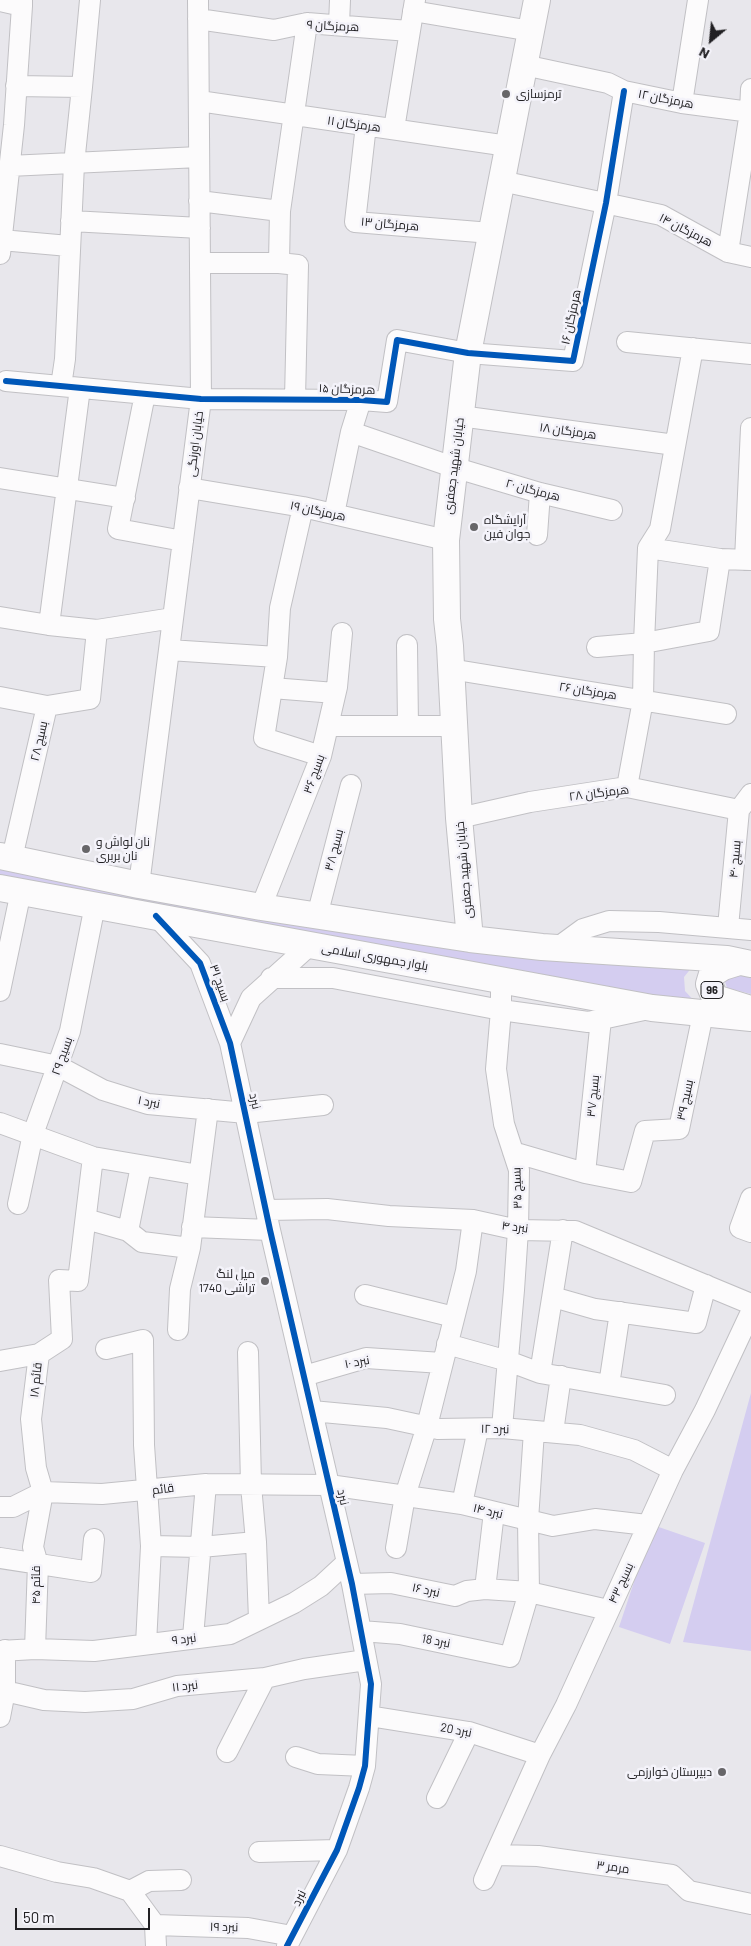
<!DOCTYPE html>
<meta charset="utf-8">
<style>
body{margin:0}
#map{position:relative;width:751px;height:1946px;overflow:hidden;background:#e8e7ec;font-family:Barlow,sans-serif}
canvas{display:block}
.north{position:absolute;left:686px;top:15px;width:50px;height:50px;-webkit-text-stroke:4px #f4f3fa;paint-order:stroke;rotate:208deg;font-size:14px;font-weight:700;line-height:20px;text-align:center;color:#212023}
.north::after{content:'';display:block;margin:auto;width:18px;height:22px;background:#212023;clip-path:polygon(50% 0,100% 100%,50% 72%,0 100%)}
.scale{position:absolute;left:15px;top:1908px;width:135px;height:22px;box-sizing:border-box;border:2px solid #212023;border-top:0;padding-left:6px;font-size:15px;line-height:18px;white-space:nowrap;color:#212023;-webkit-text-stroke:4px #f4f3fa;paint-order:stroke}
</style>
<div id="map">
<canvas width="751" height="1946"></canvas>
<div class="north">N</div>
<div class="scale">50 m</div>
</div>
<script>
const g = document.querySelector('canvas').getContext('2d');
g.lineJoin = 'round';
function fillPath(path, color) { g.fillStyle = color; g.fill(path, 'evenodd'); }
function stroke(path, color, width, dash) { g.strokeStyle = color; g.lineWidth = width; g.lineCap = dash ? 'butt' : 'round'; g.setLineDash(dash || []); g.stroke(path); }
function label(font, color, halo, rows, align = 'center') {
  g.font = font + ' Barlow,Cairo,sans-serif'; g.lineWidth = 5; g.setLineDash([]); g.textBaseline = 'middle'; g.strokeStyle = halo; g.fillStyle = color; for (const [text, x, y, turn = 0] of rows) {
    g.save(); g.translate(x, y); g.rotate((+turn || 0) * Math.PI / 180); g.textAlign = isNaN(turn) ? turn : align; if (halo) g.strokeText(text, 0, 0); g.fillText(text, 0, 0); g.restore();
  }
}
const green = new Path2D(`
 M 0,869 L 693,966 L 684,977 L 685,991 L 698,1005 L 0,876 Z
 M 742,974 L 751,975 L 751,994 L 727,988 L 724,978 Z
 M 751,1393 L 751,1651 L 683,1642 Z
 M 653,1525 L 705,1543 L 670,1644 L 619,1627 Z`);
const minor = new Path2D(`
 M 0,1 L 22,6 L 22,0
 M 413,11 L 531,31
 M 198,19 L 274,30 L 307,23 L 409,31
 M 339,25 L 340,0
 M 524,65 L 608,83 L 624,91 L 682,103 L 751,112
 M 16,86 L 82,87 L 90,0
 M 199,101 L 508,146
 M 682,103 L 698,0
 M 366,125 L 355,222 L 491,233
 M 394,129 L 415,0
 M 9,166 L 199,157
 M 501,181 L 661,215 L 728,252 L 751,257
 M 199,201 L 280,211
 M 71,221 L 200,228
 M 1,240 L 69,246
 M 728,252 L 750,112 L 751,89
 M 0,254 L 14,125 L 22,6
 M 200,263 L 279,263
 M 627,342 L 751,354
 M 693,348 L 660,529 L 648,548 L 720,559
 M 6,381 L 201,399 L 361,400 L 387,402 L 397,340 L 468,353 L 573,361 L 606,203 L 624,91
 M 61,386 L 65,359 L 74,164 L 82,87
 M 145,394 L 118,529 L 183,541
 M 295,399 L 298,265 L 279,263 L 280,211 L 307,23
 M 460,416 L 675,445
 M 351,432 L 453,467 L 540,493 L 612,510
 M 0,478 L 125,498
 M 189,488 L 303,507 L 446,540
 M 303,507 L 280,608 L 277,657 L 264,738 L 321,756
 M 334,514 L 351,432 L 361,400
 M 537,535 L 540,493
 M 745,560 L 751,428
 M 0,617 L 49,625 L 97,630 L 173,618
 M 49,625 L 80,388
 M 407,645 L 408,726
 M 597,647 L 644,643 L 648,548
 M 169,650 L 277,657
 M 450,669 L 726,714
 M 272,688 L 335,693
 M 0,697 L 47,706 L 90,699 L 97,630
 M 328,726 L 454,726
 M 627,787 L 643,700 L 644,643 L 709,631 L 720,559 L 751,560
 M 459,818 L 530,802 L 627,787 L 739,810
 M 12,858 L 47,706
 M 139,885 L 201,399 L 198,0
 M 261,907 L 321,756 L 337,687 L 342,633
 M 156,916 L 200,963 L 230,1043 L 270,1230 L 352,1584 L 371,1684 L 365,1766 L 359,1788 L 337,1850 L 287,1946
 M 317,916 L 351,785
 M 728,927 L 739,810 L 751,794
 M 557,948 L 583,929 L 609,921 L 659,922 L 751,930
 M 271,978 L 333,978 L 501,1010 L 588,1022 L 644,1010
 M 501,980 L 501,1010 L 496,1069 L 504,1124 L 519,1170 L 518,1230 L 514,1290 L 502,1428
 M 0,991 L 21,891
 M 230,1043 L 251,998 L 309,946
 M 0,1054 L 58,1066 L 103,1090 L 148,1104 L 246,1113 L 323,1105
 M 0,1123 L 93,1157 L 199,1175
 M 513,1152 L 585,1173 L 631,1182 L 645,1131 L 679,1129 L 703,1014
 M 585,1173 L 601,1019
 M 751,1198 L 740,1228 L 751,1232
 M 18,1204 L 33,1134 L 70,1031 L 95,905
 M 266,1210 L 327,1209 L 389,1216 L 473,1220 L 518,1230 L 575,1231 L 751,1304
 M 86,1219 L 128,1231 L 142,1242 L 190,1248
 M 192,1227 L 270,1230
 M 128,1231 L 141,1166
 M 365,1295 L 454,1317
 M 553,1297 L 595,1309 L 696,1323 L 706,1285
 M 178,1330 L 180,1289 L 190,1248 L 208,1109
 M 447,1344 L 508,1361 L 540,1373 L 665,1395
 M 106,1349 L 143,1340 L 144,1445 L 151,1546 L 146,1644
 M 248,1352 L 251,1485 L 256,1542 L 259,1619
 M 0,1361 L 39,1354
 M 540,1373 L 563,1230
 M 304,1376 L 366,1358 L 442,1363
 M 609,1385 L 620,1312
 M 312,1411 L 387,1418 L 438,1429 L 502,1428 L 580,1435 L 634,1450 L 673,1470
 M 553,1432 L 561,1376
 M 462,1504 L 478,1429
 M 0,1507 L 13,1507 L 43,1492 L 102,1494 L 206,1484 L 329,1485 L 462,1504 L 553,1526 L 595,1519 L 647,1525
 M 151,1546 L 201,1547 L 256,1542
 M 396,1548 L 405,1496 L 427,1426 L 466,1271 L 473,1220
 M 0,1558 L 91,1572 L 94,1539
 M 352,1584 L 391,1583 L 455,1596 L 467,1591 L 485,1589 L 529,1592 L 608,1610
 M 485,1589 L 494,1512
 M 361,1631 L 400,1634 L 510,1657 L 529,1592 L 528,1520 L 534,1431
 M 193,1637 L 206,1484
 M 35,1649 L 38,1564 L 33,1547 L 43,1492 L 36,1468 L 31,1419 L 39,1354 L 62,1339 L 59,1280 L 78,1281 L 93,1157
 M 0,1651 L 35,1649 L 94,1651 L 230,1634 L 294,1603 L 321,1586 L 347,1562
 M 5,1691 L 44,1700 L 85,1702 L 133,1699 L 177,1686 L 265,1678 L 304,1669 L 366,1660
 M 369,1716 L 469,1732 L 540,1755
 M 0,1717 L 5,1691 L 5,1650
 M 227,1752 L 265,1678
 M 296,1757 L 318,1764 L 365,1766
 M 437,1798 L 469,1732
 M 259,1852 L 337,1850
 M 495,1855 L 540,1755 L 566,1705 L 673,1470 L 705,1410 L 751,1312
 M 0,1856 L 57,1872 L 93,1878 L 130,1891 L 155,1925 L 156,1946
 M 484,1880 L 495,1855 L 538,1856 L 672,1875 L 689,1891 L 751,1904
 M 130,1891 L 149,1881 L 181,1880
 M 155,1925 L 248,1928 L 292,1936`);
const major = new Path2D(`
 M 0,856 L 139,885 L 261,907 L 470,939 L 542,947 L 727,959 L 751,964
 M 0,888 L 652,1008 L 751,1018
 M 470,939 L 459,818 L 450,646 L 447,619 L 446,540 L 468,353 L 537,0
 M 739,962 L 723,967 L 712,974 L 709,984 L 715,998 L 747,1008`);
const cycleway = new Path2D(`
 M 6,381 L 201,399 L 361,400 L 387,402 L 397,340 L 468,353 L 573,361 L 606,203 L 624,91
 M 156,916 L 200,963 L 230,1043 L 270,1230 L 352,1584 L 371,1684 L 365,1766 L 359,1788 L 337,1850 L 287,1946`);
const markers = [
 [506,94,5,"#676669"],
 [474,527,5,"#676669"],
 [86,849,5,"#676669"],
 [265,1281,5,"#676669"],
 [722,1772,5,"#676669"]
];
const shields = [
 [712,990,22]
];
const shieldNames = [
 ["96",712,990]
];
const streetNames = [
 ["هرمزگان ۹",333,26,3],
 ["هرمزگان ۱۲",666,99,11],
 ["هرمزگان ۱۱",354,124,8],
 ["هرمزگان ۱۳",390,224,5],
 ["هرمزگان ۱۴",686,230,27],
 ["هرمزگان ۱۶",571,317,-78],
 ["هرمزگان ۱۵",347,389,2],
 ["هرمزگان ۱۸",568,431,8],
 ["خیابان اورنگی",195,444,-83],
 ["خیابان شهید جعفری",454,466,-83],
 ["هرمزگان ۲۰",533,490,15],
 ["هرمزگان ۱۹",318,511,12],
 ["هرمزگان ۲۶",588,691,9],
 ["بسیج ۲۸",39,741,-77],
 ["بسیج ۳۶",314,774,-70],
 ["هرمزگان ۲۸",599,793,-7],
 ["بسیج ۳۸",334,850,-75],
 ["بسیج ۴۰",735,859,-85],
 ["خیابان شهید جعفری",464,870,-95],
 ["بلوار جمهوری اسلامی",375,957,10],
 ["بسیج ۳۱",220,983,70],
 ["بسیج ۲۹",62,1056,-70],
 ["بسیج ۳۷",593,1096,-84],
 ["بسیج ۳۹",685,1100,-78],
 ["نبرد",255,1101,77],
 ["نبرد ۱",149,1102,11],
 ["بسیج ۳۵",517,1188,-92],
 ["نبرد ۴",515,1227,7],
 ["نبرد ۱۰",357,1362,-11],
 ["قائم ۱۸",36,1380,-84],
 ["نبرد ۱۲",495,1429,1],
 ["قائم",163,1489,-7],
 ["نبرد",343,1497,77],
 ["نبرد ۱۴",488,1511,13],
 ["بسیج ۴۳",621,1583,-65],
 ["قائم ۴۵",36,1585,-90],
 ["نبرد ۱۶",426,1590,12],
 ["نبرد ۹",184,1639,-7],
 ["نبرد 18",436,1641,11],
 ["نبرد ۱۱",185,1686,-7],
 ["نبرد 20",456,1730,11],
 ["مرمر ۳",613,1867,8],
 ["نبرد",299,1898,-63],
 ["نبرد ۱۹",224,1927,1]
];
const poiNames = [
 ["ترمزسازی",516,94],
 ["آرایشگاه",484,520],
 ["جوان فین",484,534],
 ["نان لواش و",96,842],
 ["نان بربری",96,856],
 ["میل لنگ",255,1274,"right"],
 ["تراشی 1740",255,1288,"right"],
 ["دبیرستان خوارزمی",712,1772,"right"]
];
fillPath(green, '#d4cdf0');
stroke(minor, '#c1c0c4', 22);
stroke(major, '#c1c0c4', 28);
stroke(minor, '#fcfbfc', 20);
stroke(major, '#fcfbfc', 26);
stroke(cycleway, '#0057b8', 6);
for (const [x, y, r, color] of markers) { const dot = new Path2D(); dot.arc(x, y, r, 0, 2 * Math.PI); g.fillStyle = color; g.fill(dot); stroke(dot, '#f4f3fa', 2); }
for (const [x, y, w] of shields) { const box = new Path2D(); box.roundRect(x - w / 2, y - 8.5, w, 17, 4); g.fillStyle = '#f4f3fa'; g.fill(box); stroke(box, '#212023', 1); }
label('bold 11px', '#212023', null, shieldNames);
label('12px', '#212023', '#f4f3fa', streetNames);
label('12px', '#212023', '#f4f3fa', poiNames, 'left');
</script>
